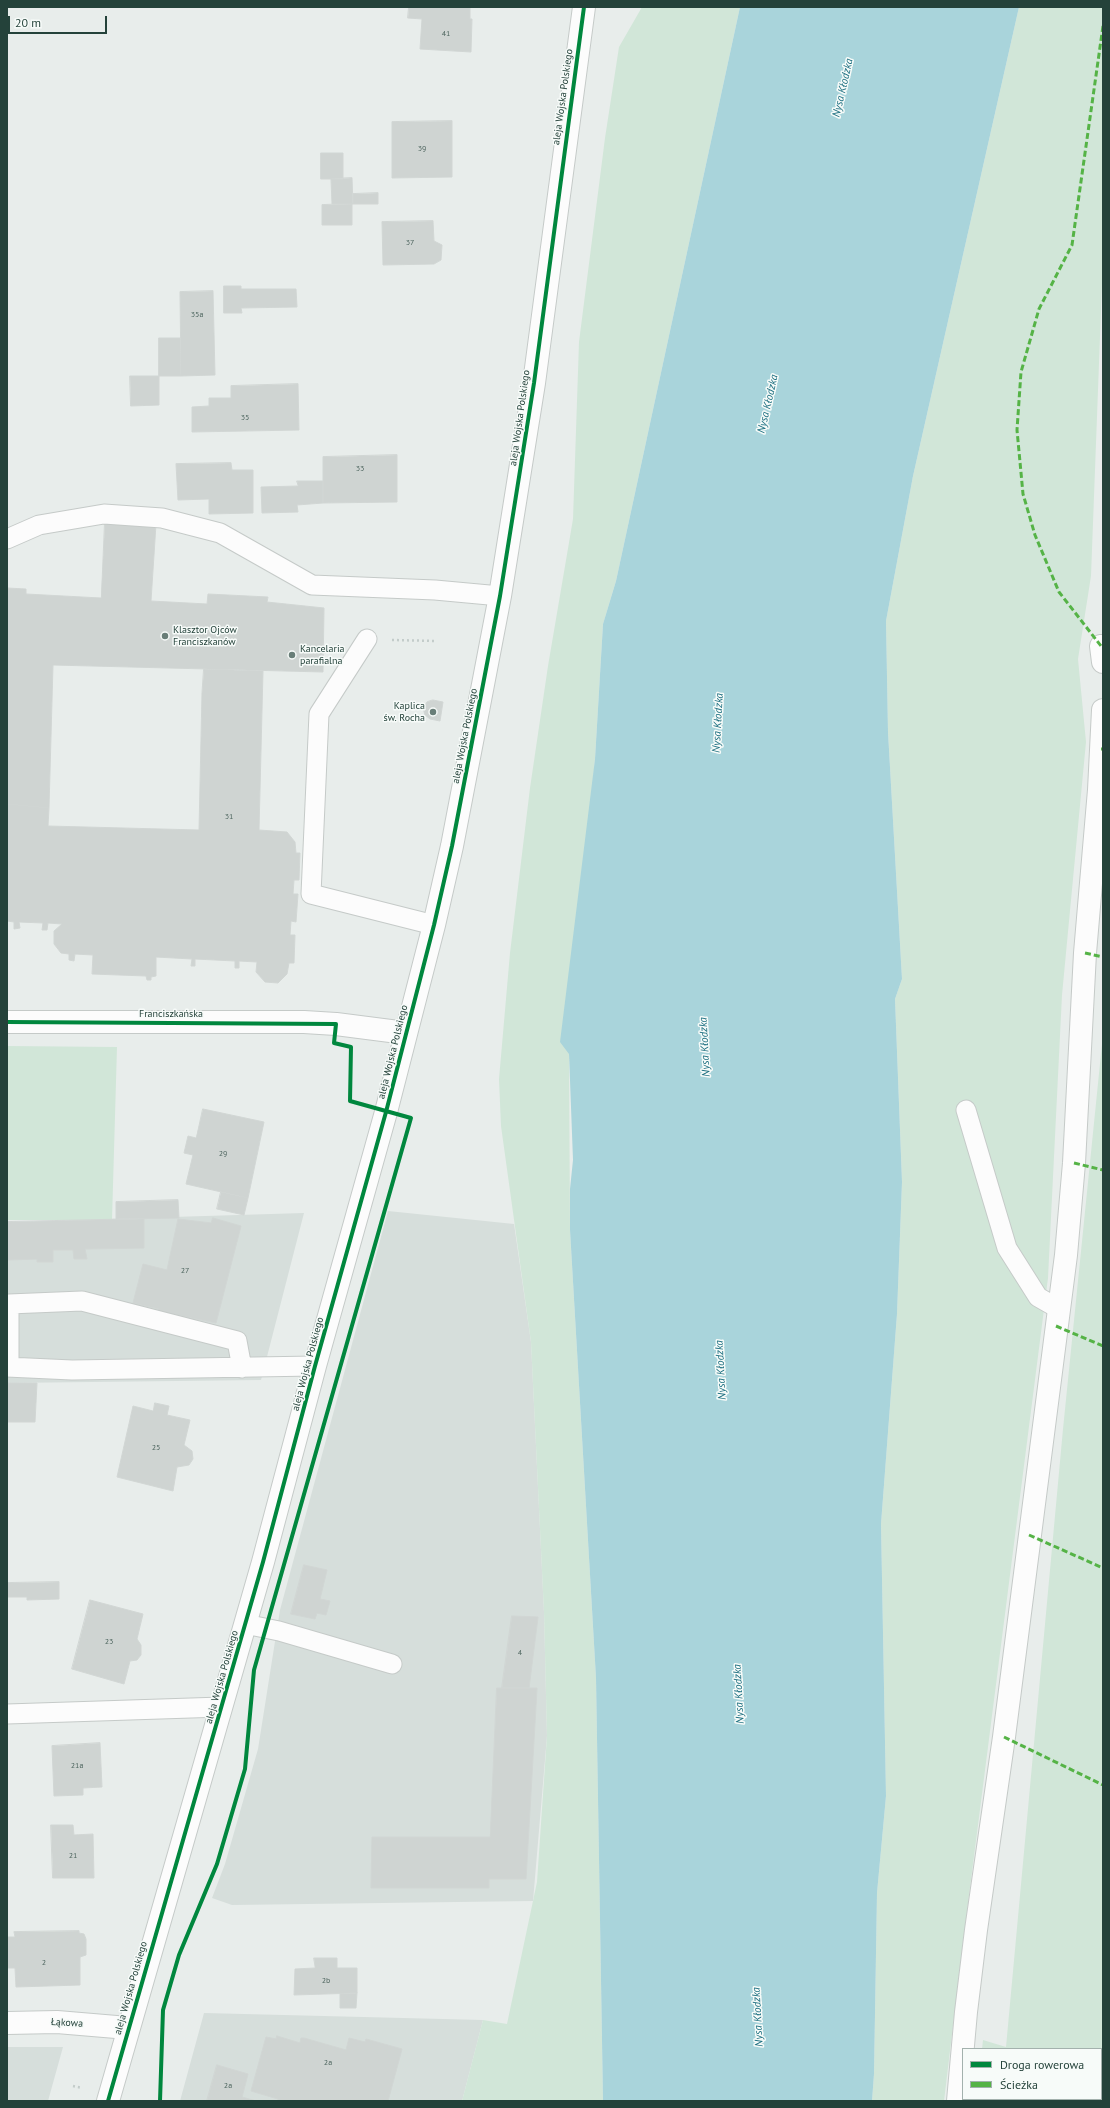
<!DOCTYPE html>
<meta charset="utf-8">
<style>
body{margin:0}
#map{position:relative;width:1110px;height:2108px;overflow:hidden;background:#e8edeb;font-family:"PT Sans",sans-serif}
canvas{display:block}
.frame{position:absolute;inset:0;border:8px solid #24423a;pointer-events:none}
.legend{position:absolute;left:962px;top:2048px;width:140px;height:52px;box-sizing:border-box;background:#f7fbf9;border:1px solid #a3b1ad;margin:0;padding:5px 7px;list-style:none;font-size:12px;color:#24423a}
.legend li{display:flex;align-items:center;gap:8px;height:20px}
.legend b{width:20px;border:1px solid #a3b1ad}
.scale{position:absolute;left:8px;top:16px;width:99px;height:18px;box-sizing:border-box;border:2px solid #24423a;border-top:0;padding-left:5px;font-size:12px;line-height:14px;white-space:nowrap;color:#24423a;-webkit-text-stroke:3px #f7fbf9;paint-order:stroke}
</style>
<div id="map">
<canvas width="1110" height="2108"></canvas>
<div class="frame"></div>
<ul class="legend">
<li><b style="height:5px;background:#00873e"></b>Droga rowerowa</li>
<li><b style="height:5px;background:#55b346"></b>Ścieżka</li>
</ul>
<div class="scale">20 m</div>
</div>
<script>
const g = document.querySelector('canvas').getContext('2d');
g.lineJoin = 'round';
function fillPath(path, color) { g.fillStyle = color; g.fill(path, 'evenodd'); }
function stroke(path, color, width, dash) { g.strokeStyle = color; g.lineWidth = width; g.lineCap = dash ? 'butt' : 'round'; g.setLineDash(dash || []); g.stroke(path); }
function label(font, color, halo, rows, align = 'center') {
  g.font = font + ' "PT Sans",sans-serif'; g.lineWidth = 3; g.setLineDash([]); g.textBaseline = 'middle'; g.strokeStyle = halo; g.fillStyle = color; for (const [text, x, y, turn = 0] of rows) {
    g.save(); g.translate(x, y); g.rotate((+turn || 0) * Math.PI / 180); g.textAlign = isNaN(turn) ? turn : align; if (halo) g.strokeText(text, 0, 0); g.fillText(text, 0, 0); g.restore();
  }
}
const built = new Path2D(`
 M 388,1211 L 514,1224 L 531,1342 L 544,1612 L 547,1736 L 533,1901 L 232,1905 L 212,1898 L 225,1864 L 258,1749 L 280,1610 Z
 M 304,1213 L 261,1380 L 7,1383 L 7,1222 Z
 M 204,2013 L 483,2020 L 462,2101 L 180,2101 Z
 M 7,2047 L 63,2047 L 48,2101 L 7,2101 Z`);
const green = new Path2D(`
 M 642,7 L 740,7 L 616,581 L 603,624 L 595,759 L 569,1054 L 570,1230 L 596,1678 L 603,2101 L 462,2101 L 483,2020 L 507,2024 L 537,1882 L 547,1736 L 544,1612 L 531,1342 L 501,1126 L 499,1079 L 510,953 L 530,788 L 548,666 L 573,519 L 579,342 L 605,138 L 619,47 Z
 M 1019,7 L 1103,7 L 1103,257 L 1091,576 L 1078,659 L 1086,742 L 1062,995 L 1048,1278 L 962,1950 L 944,2101 L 872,2101 L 874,2074 L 877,1893 L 886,1796 L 881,1524 L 897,1314 L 902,1182 L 895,999 L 902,979 L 888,732 L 886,621 L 913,476 Z
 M 1103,1034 L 1103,2101 L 974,2101 L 975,2099 L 1101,2099 L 1101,2049 L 982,2049 L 983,2040 L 1006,2047 L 1063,1429 Z
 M 7,1046 L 117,1047 L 112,1220 L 7,1220 Z`);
const water = new Path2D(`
 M 740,7 L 1019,7 L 913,476 L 886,621 L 888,732 L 902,979 L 895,999 L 902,1182 L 897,1314 L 881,1524 L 886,1796 L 877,1893 L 874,2074 L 872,2101 L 603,2101 L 596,1678 L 570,1230 L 570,1189 L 573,1160 L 569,1054 L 560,1042 L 595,759 L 603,624 L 616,581 Z`);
const building = new Path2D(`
 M 409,7 L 470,7 L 470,19 L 472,19 L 471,52 L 420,49 L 422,19 L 408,18 Z
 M 452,121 L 452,177 L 392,178 L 392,122 Z
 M 321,153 L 343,153 L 343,179 L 321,179 Z
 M 352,178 L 353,204 L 332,204 L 331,179 Z
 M 378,193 L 378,204 L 353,204 L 353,194 Z
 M 352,204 L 352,225 L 322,225 L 322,205 Z
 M 433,221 L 434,241 L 442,245 L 441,260 L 434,264 L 383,265 L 382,222 Z
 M 224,286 L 241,286 L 241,289 L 296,289 L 297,307 L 241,308 L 242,313 L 224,313 Z
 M 213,291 L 215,375 L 181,376 L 180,292 Z
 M 159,338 L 180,338 L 181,376 L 159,376 Z
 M 130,376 L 159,376 L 159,405 L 131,406 Z
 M 298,384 L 299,430 L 192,432 L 192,407 L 209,406 L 209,398 L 231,398 L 231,386 Z
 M 397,455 L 397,502 L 323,503 L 323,457 Z
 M 231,463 L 232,470 L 253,470 L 253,513 L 209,514 L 209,499 L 178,500 L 176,464 Z
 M 297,481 L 323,481 L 323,503 L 297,505 L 298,512 L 262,513 L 261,487 L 298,486 Z
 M 105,521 L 156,524 L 151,601 L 207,604 L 208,594 L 268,597 L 267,602 L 324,608 L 323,672 L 53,665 L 49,808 L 7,804 L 7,588 L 26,589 L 26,594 L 101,598 Z
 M 204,669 L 263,671 L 259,830 L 287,832 L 295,842 L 296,853 L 300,853 L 299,880 L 294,880 L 293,894 L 298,894 L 296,922 L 291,921 L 290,935 L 295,935 L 294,963 L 289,963 L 287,974 L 278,983 L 265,982 L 256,972 L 257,962 L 239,961 L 239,968 L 235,968 L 235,961 L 195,959 L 195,966 L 191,966 L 192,959 L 156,957 L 156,976 L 151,977 L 151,980 L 147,980 L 146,976 L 92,974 L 93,955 L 75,954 L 74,961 L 69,960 L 69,954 L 61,953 L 54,944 L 54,931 L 62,924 L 48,923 L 47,930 L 42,930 L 43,923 L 19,922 L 20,928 L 14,929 L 14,922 L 7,921 L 7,804 L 49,808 L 48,826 L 199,830 L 202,693 Z
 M 433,700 L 443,702 L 440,721 L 430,719 L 425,715 L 423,708 L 427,702 Z
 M 203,1109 L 264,1122 L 248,1198 L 186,1184 L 193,1155 L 184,1153 L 188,1136 L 196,1138 Z
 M 221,1192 L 248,1198 L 244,1215 L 217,1209 Z
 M 178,1200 L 179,1218 L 116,1219 L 116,1202 Z
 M 213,1218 L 241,1226 L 216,1323 L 158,1311 L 159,1309 L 133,1303 L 143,1264 L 167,1270 L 178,1219 L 211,1223 Z
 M 144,1219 L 144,1248 L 85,1249 L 87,1259 L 74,1259 L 73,1250 L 53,1250 L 53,1262 L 37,1262 L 37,1259 L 7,1260 L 7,1222 Z
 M 8,1383 L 37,1383 L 35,1422 L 7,1422 Z
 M 155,1403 L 169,1406 L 167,1415 L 190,1420 L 184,1445 L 192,1451 L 193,1459 L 189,1465 L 177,1467 L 173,1491 L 117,1477 L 133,1406 L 153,1411 Z
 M 304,1565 L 327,1570 L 320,1599 L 330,1601 L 326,1615 L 317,1613 L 315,1619 L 291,1614 Z
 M 59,1582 L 59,1599 L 27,1600 L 27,1597 L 7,1597 L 7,1583 Z
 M 90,1600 L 143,1614 L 137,1639 L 141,1645 L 141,1655 L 137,1660 L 130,1661 L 124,1684 L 72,1669 Z
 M 512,1616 L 538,1617 L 529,1688 L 502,1688 Z
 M 497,1688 L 537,1688 L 526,1879 L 489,1879 L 489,1888 L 371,1888 L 372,1837 L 490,1837 Z
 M 100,1743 L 102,1787 L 83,1788 L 83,1795 L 54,1796 L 52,1746 Z
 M 51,1825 L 73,1825 L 74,1835 L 93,1834 L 94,1878 L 53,1878 Z
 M 79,1931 L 79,1933 L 84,1934 L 86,1939 L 86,1955 L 80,1957 L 80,1985 L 16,1987 L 15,1968 L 8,1968 L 7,1937 L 15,1937 L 14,1932 Z
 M 314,1958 L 337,1958 L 337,1968 L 357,1968 L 357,1993 L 294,1995 L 295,1969 L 315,1968 Z
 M 357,1993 L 356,2008 L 340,2008 L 340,1994 Z
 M 277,2036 L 300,2043 L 301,2038 L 304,2038 L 346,2050 L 349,2038 L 365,2042 L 366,2039 L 402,2049 L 388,2101 L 278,2101 L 278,2099 L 251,2091 L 266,2037 L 276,2039 Z
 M 217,2065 L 248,2074 L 242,2097 L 256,2101 L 207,2101 Z`);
const path = new Path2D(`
 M 392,640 L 436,641
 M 73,2086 L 82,2088`);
const service = new Path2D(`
 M 7,539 L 39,525 L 104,514 L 162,518 L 220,533 L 312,585 L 435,590 L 500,596
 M 367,639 L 319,714 L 311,894 L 434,925
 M 966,1110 L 1007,1248 L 1038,1297 L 1059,1309
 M 7,1367 L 72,1370 L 315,1366
 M 9,1367 L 9,1304 L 82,1301 L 237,1341 L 242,1368
 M 245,1624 L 279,1631 L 392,1664
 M 7,1714 L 222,1707`);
const minor = new Path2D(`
 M 1101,646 L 1103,662
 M 7,2023 L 57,2022 L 128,2028
 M 958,2101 L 966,2012 L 976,1930 L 1004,1737 L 1066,1255 L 1074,1163 L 1085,953 L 1099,790 L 1103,710`);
const tertiary = new Path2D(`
 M 7,1022 L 304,1022 L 336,1024 L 406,1033
 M 108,2101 L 263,1562 L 315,1366 L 386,1112 L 434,925 L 452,846 L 500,596 L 534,383 L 584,7`);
const quiet = new Path2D(`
 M 1103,26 L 1072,245 L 1039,309 L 1021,372 L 1017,430 L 1023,494 L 1035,535 L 1059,592 L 1101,646 L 1103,646
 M 1101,749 L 1103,749
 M 1085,953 L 1103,957
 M 1074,1163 L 1103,1170
 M 1056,1326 L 1103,1346
 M 1029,1535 L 1103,1568
 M 1004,1737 L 1103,1785`);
const cycleway = new Path2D(`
 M 7,1022 L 336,1024 L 334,1043 L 351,1047 L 350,1101 L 411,1118 L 254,1670 L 245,1769 L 217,1864 L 179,1955 L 163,2010 L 160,2101
 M 108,2101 L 263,1562 L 315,1366 L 386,1112 L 434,925 L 452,846 L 500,596 L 534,383 L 584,7`);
const markers = [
 [165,636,4,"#697e78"],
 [292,655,4,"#697e78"],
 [433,712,4,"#697e78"]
];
const numberNames = [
 ["41",446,34],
 ["39",422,149],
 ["37",410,243],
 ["35a",197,315],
 ["35",245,418],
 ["33",360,469],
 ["31",229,817],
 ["29",223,1154],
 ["27",185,1271],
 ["25",156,1448],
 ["23",109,1642],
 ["4",520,1653],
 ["21a",77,1766],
 ["21",73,1856],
 ["2",44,1963],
 ["2b",326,1981],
 ["2a",328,2063],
 ["2a",228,2086]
];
const streetNames = [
 ["aleja Wojska Polskiego",563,97,-82],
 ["aleja Wojska Polskiego",520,418,-82],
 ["aleja Wojska Polskiego",465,736,-79],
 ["Franciszkańska",171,1014],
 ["aleja Wojska Polskiego",393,1052,-76],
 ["aleja Wojska Polskiego",308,1364,-75],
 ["aleja Wojska Polskiego",222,1677,-74],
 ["aleja Wojska Polskiego",131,1988,-74],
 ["Łąkowa",67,2023,3]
];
const poiNames = [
 ["Klasztor Ojców",173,630],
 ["Franciszkanów",173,642],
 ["Kancelaria",300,649],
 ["parafialna",300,661],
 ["Kaplica",425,706,"right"],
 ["św. Rocha",425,718,"right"]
];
const waterNames = [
 ["Nysa Kłodzka",843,88,-77],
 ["Nysa Kłodzka",768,404,-77],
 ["Nysa Kłodzka",718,723,-87],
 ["Nysa Kłodzka",705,1047,-93],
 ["Nysa Kłodzka",721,1370,-93],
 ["Nysa Kłodzka",739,1694,-93],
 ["Nysa Kłodzka",758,2017,-93]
];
fillPath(built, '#d6dedb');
fillPath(green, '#d1e6d8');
fillPath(water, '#a9d4db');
fillPath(building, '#cfd4d2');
stroke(building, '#d1d6d4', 1);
stroke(service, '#c5cac8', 21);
stroke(minor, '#c5cac8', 24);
stroke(tertiary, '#c5cac8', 24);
stroke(path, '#c3ccca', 2.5, [2, 3]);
stroke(service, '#fcfcfc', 19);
stroke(minor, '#fcfcfc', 22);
stroke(tertiary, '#fcfcfc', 22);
stroke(quiet, '#55b346', 3, [6, 3]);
stroke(cycleway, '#00873e', 4);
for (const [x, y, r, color] of markers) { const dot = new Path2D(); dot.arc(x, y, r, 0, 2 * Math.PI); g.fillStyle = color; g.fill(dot); stroke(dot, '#f7fbf9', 1.5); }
label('8px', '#506761', null, numberNames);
label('10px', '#24423a', '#f7fbf9', streetNames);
label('10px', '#24423a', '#f7fbf9', poiNames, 'left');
label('italic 11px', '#1c6f80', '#f7fbf9', waterNames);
</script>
